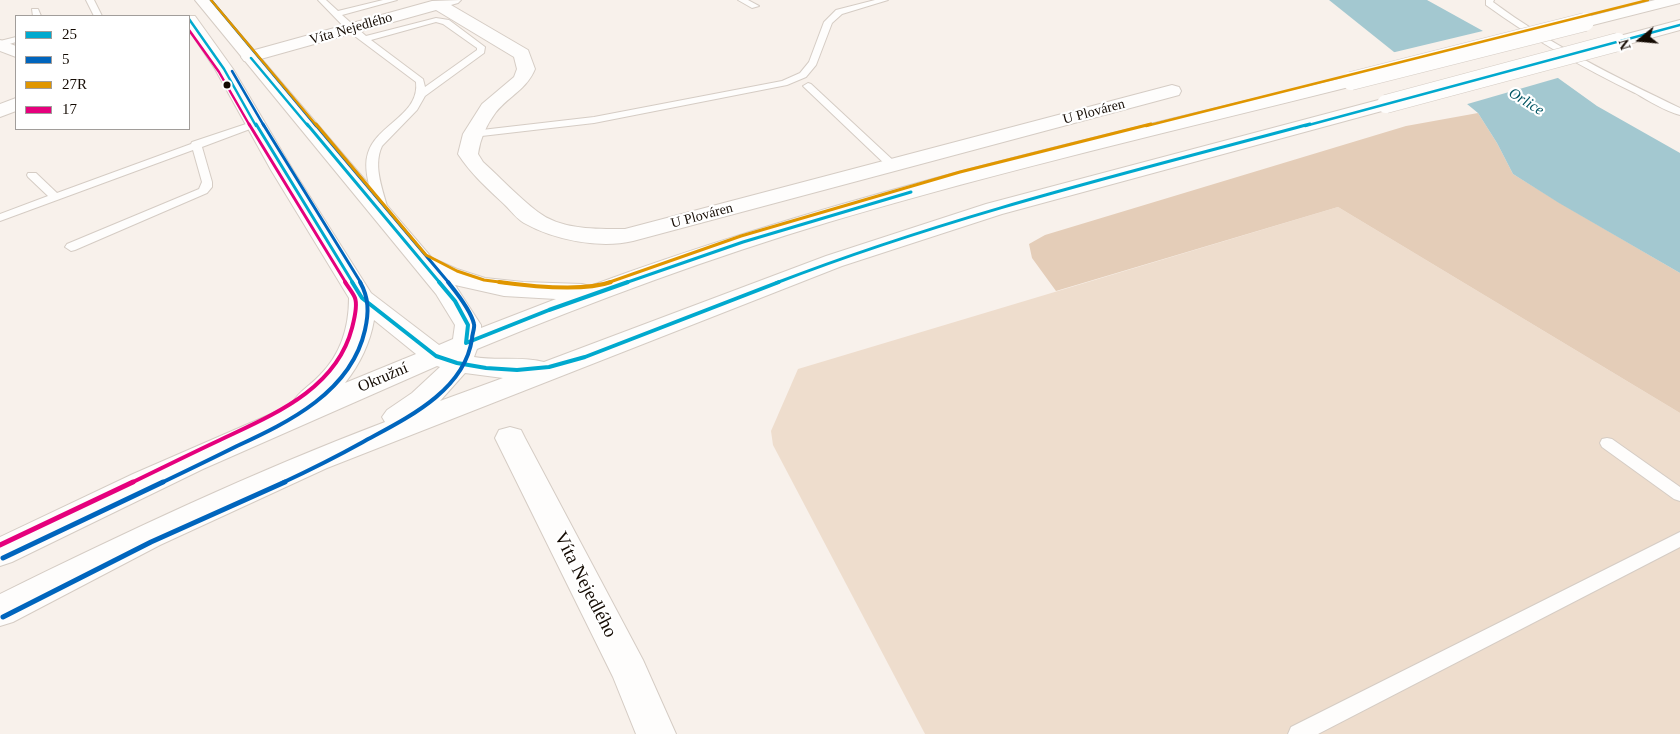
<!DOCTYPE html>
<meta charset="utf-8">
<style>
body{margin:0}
#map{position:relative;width:1680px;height:734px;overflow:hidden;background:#f8f1eb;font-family:Georgia,serif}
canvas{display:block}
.legend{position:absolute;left:15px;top:15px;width:175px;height:115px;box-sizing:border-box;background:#fff;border:1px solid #a19d9a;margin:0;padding:6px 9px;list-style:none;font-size:15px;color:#140b03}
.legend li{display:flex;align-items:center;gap:10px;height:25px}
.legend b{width:25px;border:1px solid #a19d9a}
.north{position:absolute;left:1615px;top:15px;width:50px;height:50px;-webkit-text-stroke:4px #fff;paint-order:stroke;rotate:253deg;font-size:14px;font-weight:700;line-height:20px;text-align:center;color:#140b03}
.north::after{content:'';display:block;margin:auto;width:18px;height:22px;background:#140b03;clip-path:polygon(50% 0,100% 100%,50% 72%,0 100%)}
</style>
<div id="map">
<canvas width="1680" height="734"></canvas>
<ul class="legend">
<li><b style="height:6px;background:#00a9ce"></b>25</li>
<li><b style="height:6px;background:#0065bd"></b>5</li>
<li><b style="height:6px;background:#e09600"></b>27R</li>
<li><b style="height:6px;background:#e5007d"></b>17</li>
</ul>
<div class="north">N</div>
</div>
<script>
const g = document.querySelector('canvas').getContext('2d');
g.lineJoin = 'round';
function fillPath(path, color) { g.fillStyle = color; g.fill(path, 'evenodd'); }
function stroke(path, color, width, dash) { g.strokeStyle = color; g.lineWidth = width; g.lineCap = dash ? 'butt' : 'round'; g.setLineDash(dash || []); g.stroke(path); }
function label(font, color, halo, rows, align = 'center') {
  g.font = font + ' Georgia,serif'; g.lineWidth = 4.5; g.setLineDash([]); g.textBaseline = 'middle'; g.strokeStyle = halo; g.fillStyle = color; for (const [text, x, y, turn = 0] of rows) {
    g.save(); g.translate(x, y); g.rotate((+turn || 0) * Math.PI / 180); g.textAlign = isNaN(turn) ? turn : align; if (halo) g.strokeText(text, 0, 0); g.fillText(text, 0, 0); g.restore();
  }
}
const green = new Path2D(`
 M 1338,207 L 1680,413 L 1680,734 L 925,734 L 773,445 L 771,431 L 798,369 Z`);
const forest = new Path2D(`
 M 1478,113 L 1497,143 L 1513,174 L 1560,203 L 1680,273 L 1680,413 L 1338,207 L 1056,291 L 1032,258 L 1029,244 L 1045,235 L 1406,126 Z`);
const water = new Path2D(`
 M 1329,0 L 1427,0 L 1483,31 L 1558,78 L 1597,106 L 1680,153 L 1680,273 L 1559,203 L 1513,174 L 1497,143 L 1478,113 L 1467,104 L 1394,52 Z`);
const pier = new Path2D(`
 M 1487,30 L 1561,77 L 1464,105 L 1391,53 Z`);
const service = new Path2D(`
 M 86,0 L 94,0 L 102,16 L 94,16 Z
 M 318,0 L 326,0 L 338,11 L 383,0 L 397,0 L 342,15 L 366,36 L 436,18 L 449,20 L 485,47 L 484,53 L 425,96 L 417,110 L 382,146 C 372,167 384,192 389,214 L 387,216 L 379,216 L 377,214 C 373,196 362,171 368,153 C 377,124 420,115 416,82 L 348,31 ZM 436,22 L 443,24 L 477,48 L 477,50 L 425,87 L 423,79 L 371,40 Z
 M 738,0 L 748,0 L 759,6 L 752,8 Z
 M 875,0 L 888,0 L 842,14 L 832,23 L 816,65 L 806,77 L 787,85 L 594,123 L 473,137 L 468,134 L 473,131 L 594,117 L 782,81 L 800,73 L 809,62 L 824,22 L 836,10 Z
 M 1486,0 L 1494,0 L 1493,2 C 1551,45 1615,77 1680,108 L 1680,115 C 1665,111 1649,101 1635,93 C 1583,68 1533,39 1486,5 Z
 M 32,9 L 38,9 L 41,16 L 33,16 Z
 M 16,37 L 16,42 L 0,47 L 0,41 Z
 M 808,83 L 811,84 L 896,163 L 897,165 L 896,167 L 888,167 L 805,88 L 803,86 Z
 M 255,121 L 260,124 L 258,126 L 202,147 L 212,182 L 212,187 L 207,193 L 75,250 L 71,251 L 65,247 L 67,244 L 199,189 L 202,182 L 193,150 L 0,221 L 0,214 L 48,196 L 28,177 L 27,175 L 28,173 L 36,173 L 57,193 L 191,144 L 192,142 Z
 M 1607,438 L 1612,439 L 1680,487 L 1680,501 L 1674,499 L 1602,447 L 1600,443 L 1602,439 Z
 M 1680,532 L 1680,547 L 1318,734 L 1288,734 L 1291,727 Z`);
const minor = new Path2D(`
 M 461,0 L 458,3 L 451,5 L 528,50 L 535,69 C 527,89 509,96 496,112 C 487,124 480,139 478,154 L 483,162 C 501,178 518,197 538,212 C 561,230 597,229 625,229 L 1172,85 L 1179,87 L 1181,91 L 1179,95 L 633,241 C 600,249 554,240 524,223 C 517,219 511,211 505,205 C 488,189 471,174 458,154 L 463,134 L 482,104 L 514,77 L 517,69 L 514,57 L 436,10 L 250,62 L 244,61 L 241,57 L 244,53 L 432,1 Z
 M 0,40 L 16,46 L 16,57 L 0,51 Z
 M 16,98 L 16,111 L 0,117 L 0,104 Z
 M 510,427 L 521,430 L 525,438 L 643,660 L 676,734 L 636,734 L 613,677 L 495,438 L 499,430 Z`);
const primary = new Path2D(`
 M 195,0 L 211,0 L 432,258 L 457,269 L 485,278 L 523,282 L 582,284 L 590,286 C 837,195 1095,137 1351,76 L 1357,77 L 1360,81 L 1357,85 C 1181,129 1004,170 829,222 C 710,258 593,301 477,349 L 474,357 C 497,361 521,356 544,362 L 826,256 L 986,204 L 1386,98 L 1393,100 L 1395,104 L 1393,108 L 1002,214 L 842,266 L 327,468 L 160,545 L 13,622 L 0,626 L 0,594 C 126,532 253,472 385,422 L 382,417 L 387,410 L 412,393 L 440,367 L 437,366 L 203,469 L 12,562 L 0,566 L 0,537 L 133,474 L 294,404 L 293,402 C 299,391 311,385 320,375 C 341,354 349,327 349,298 L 271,170 L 215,69 L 189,30 L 189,16 L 183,16 L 195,16 L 233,69 L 293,170 L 371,293 L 439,345 L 453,339 L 455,325 L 436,294 ZM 455,285 L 504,296 L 556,299 L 481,328 L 481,325 ZM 374,320 L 416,354 L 345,383 C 360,364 370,343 374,320 ZM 465,373 L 503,378 L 440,401 Z
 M 1655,0 L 1680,0 L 1680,3 L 1585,27 L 1579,25 L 1577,22 L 1579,19 Z
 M 1680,20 L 1680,30 L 1618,47 L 1612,46 L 1610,42 L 1612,38 Z`);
const primaryBridge = new Path2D(`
 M 1351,81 L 1585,22
 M 1386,104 L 1618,42`);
const bus1Far2 = new Path2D(`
 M 189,19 L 224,69 L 256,126
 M 251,58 L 308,126
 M 1305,126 L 1680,25`);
const bus1Far1 = new Path2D(`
 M 256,124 L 353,283
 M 307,124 L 440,283
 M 625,283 L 743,242 L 911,192
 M 776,283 C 949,216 1130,172 1310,124`);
const bus1 = new Path2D(`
 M 352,282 L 362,298 L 436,356 L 457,363 L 486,368 L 517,370 L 549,367 L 585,357 L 779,282
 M 439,282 L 455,301 L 468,325 L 466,343
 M 466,343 L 549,310 L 628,282`);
const bus2Far3 = new Path2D(`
 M 211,0 L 316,126
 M 232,71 L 264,126`);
const bus2Far2 = new Path2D(`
 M 263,124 L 361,283
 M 315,124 L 449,283`);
const bus2Far1 = new Path2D(`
 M 161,483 C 186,471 211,459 237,446 C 289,422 351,392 365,330 C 369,312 369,298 360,282
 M 282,483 C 310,470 336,457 363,442 C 405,419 464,392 472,339 C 472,334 475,328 474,324 C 471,310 456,292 448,282`);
const bus2 = new Path2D(`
 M 3,558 L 163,482
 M 3,617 L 151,542 L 285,482`);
const bus3Far2 = new Path2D(`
 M 211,0 L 317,126
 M 1146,126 L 1648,0`);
const bus3Far1 = new Path2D(`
 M 316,124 L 426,255 L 457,271 L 484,280 L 507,283
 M 607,283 L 741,236 L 960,172 L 1151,124`);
const bus3 = new Path2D(`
 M 499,282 C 528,286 583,292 611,282`);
const bus4Far3 = new Path2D(`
 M 189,30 L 219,72 L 250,126`);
const bus4Far2 = new Path2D(`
 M 249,124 L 346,283`);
const bus4Far1 = new Path2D(`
 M 131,483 C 160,469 190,454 220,440 C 272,415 336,390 352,328 C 354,320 358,306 355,298 C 353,293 348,287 345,282`);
const bus4 = new Path2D(`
 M 0,545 L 133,482`);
const markers = [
 [227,85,4.5,"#140b03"]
];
const farStreetnames = [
 ["Víta Nejedlého",351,29,-16],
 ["U Plováren",1094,112,-15],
 ["U Plováren",702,216,-15]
];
const farWaternames = [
 ["Orlice",1526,102,32]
];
const streetNames = [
 ["Okružní",383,378,-23]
];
const nearStreetnames = [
 ["Víta Nejedlého",585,585,63]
];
fillPath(green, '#eeddcd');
fillPath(forest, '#e4cdb8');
fillPath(water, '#a3c8d0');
fillPath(pier, '#f8f1eb');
stroke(service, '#d5ccc4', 2);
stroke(minor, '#d5ccc4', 2);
stroke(primary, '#d5ccc4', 2);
fillPath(service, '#fefdfc');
fillPath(minor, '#fefdfc');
fillPath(primary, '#fefdfc');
stroke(primaryBridge, '#d5ccc4', 19, []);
stroke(primaryBridge, '#fefdfc', 18);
stroke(bus1Far2, '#00a9ce', 2.5);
stroke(bus1Far1, '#00a9ce', 3);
stroke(bus1, '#00a9ce', 4);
stroke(bus2Far3, '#0065bd', 2.5);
stroke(bus2Far2, '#0065bd', 3);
stroke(bus2Far1, '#0065bd', 4);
stroke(bus2, '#0065bd', 5);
stroke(bus3Far2, '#e09600', 2.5);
stroke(bus3Far1, '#e09600', 3);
stroke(bus3, '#e09600', 4);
stroke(bus4Far3, '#e5007d', 2.5);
stroke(bus4Far2, '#e5007d', 3);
stroke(bus4Far1, '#e5007d', 4);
stroke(bus4, '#e5007d', 5);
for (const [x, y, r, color] of markers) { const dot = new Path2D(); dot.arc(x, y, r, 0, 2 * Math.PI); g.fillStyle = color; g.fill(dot); stroke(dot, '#fff', 2); }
label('14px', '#140b03', '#fff', farStreetnames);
label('italic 15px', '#005563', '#fff', farWaternames);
label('16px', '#140b03', '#fff', streetNames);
label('19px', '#140b03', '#fff', nearStreetnames);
</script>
